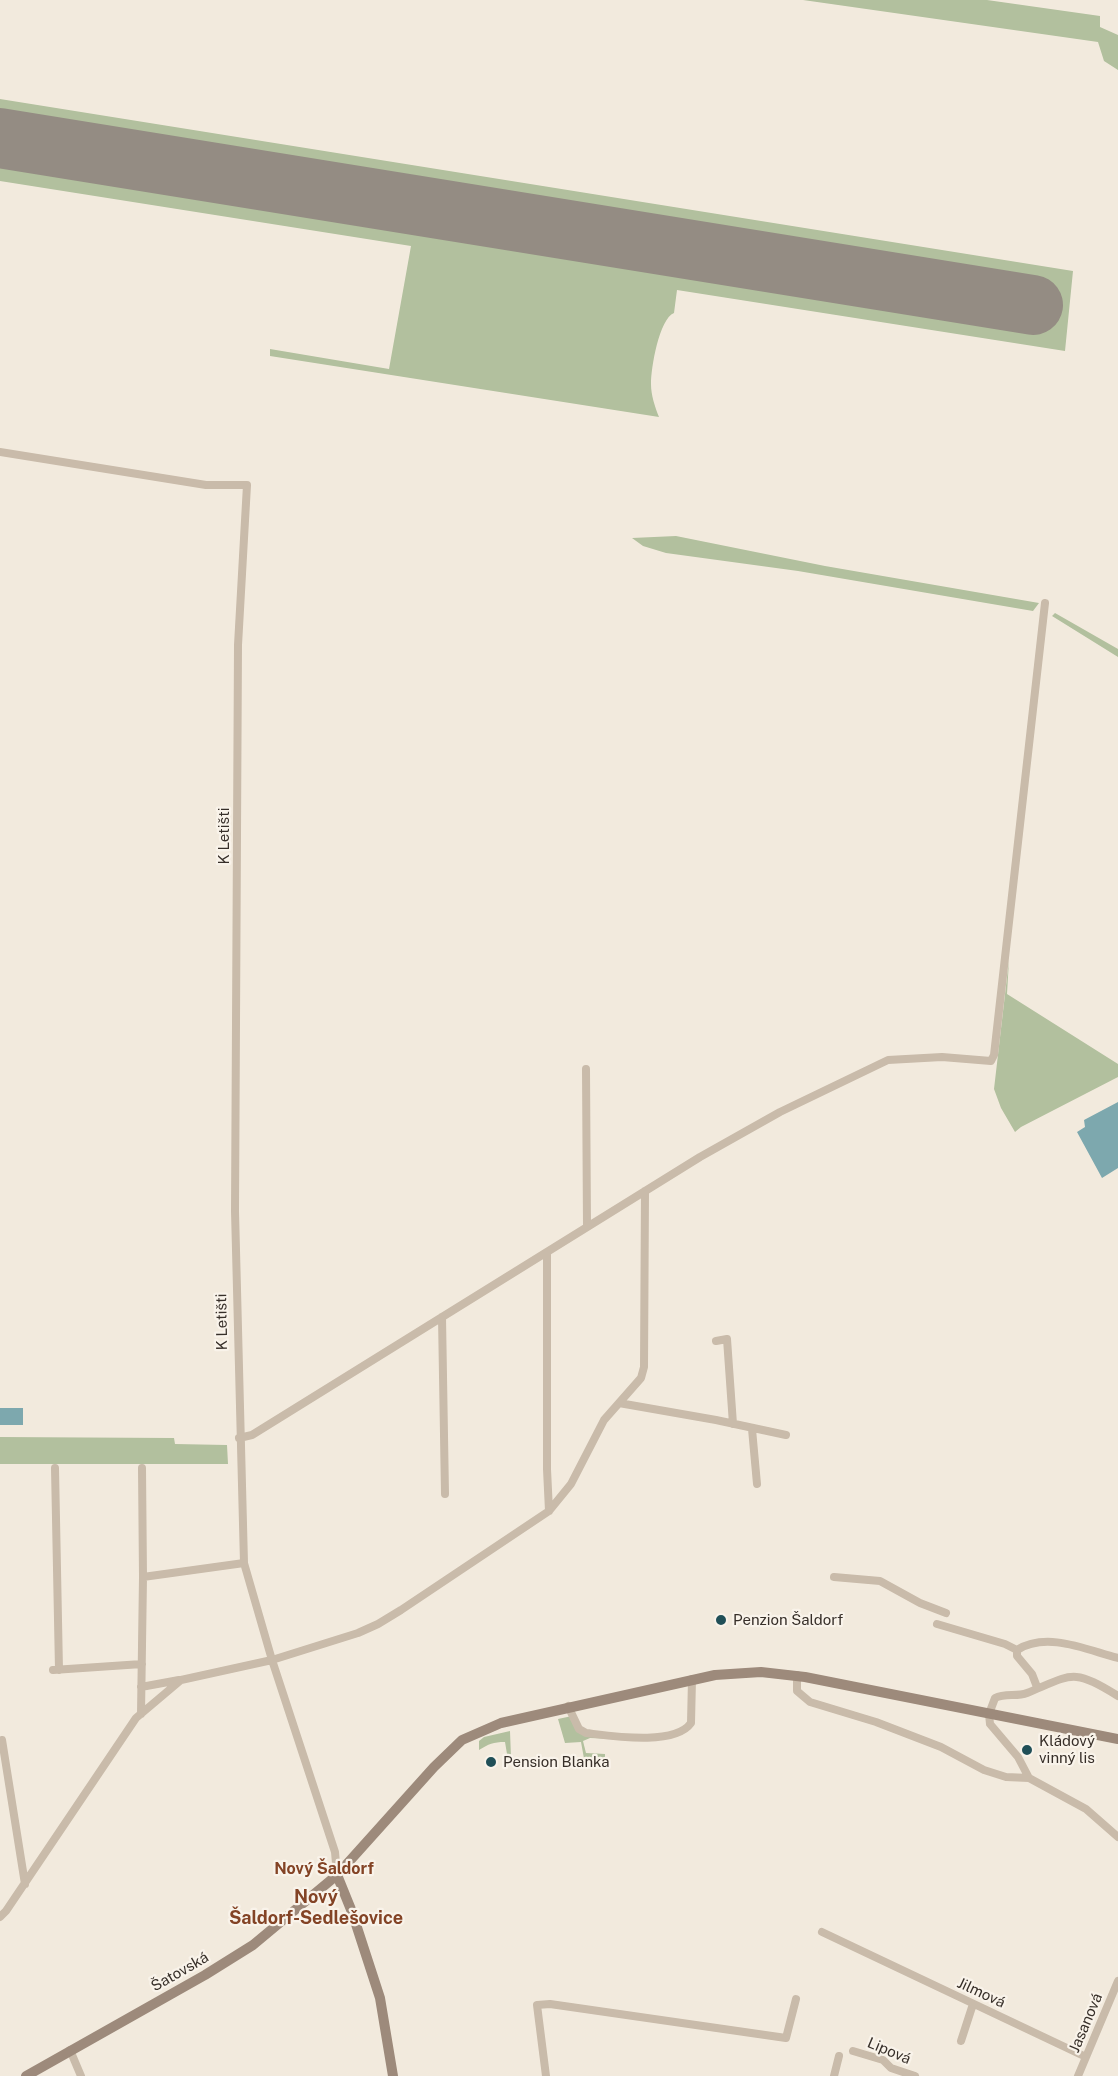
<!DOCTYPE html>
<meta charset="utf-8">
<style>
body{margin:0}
canvas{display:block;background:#f2eadd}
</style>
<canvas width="1118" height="2076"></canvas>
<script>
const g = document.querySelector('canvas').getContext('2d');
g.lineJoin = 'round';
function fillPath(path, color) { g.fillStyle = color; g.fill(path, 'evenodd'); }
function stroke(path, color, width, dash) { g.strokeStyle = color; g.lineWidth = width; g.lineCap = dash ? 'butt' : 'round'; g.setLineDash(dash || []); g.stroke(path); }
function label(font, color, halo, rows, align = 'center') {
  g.font = font + ' "Public Sans",sans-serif'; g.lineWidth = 4.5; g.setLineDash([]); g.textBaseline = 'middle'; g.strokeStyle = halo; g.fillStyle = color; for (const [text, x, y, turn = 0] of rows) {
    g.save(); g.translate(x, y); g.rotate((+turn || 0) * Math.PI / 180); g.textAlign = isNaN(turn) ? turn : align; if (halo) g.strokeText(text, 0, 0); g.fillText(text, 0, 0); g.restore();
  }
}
const green = new Path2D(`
 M 803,0 L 987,0 L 1100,16 L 1100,27 L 1118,35 L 1118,70 L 1104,61 L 1098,42 Z
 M 0,99 L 1073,271 L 1065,351 L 677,290 L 674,313 C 659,319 651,368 651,384 C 651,395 655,407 659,417 L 270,356 L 270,349 L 389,369 L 411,246 L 0,181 Z
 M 676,536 L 825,566 L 1039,603 L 1033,611 L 798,571 L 666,553 L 643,546 L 632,538 Z
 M 1055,613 L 1118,649 L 1118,657 L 1052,616 Z
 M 1009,960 L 1007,994 L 1118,1064 L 1118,1077 L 1021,1127 L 1015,1132 L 1001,1108 L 994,1089 Z
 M 0,1437 L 174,1438 L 175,1444 L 227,1445 L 228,1464 L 0,1464 Z
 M 572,1716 L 579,1733 L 616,1739 L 590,1738 L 583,1741 L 586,1753 L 605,1754 L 605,1766 L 585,1764 L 581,1742 L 565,1743 L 558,1719 Z
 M 510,1731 L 511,1757 L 507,1754 L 505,1742 C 493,1742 489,1744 479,1750 L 479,1741 L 484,1737 Z`);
const water = new Path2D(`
 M 1118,1102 L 1118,1168 L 1102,1178 L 1077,1132 L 1085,1127 L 1084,1120 Z
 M 0,1408 L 23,1408 L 23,1425 L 0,1425 Z`);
const runway = new Path2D(`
 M 0,138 L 1033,305`);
const street = new Path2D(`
 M 0,452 L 206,485 L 247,485 L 238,645 L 235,1211 L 244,1563 L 272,1660 L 335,1852 L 337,1875
 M 586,1069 L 587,1227
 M 547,1252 L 547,1469 L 549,1511
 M 442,1317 L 445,1494
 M 716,1341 L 727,1339 L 733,1424
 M 619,1403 L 641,1378 L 644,1367 L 645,1191
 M 752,1429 L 757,1484
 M 239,1438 L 252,1435 L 700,1157 L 780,1112 L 888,1060 L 942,1057 L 991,1061 L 994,1055 L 1045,603
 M 55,1468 L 59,1670
 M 142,1468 L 143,1577
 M 834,1577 L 880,1581 L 920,1603 L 946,1613
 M 937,1624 L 1005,1644 L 1017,1650
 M 53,1670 L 142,1664
 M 797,1675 L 797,1691 L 810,1702 L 876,1722 L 941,1747 L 984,1770 L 1006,1777 L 1029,1778
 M 141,1687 L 179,1680
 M 1037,1687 L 1032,1674 L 1017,1656 L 1017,1650 C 1047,1631 1087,1650 1118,1658
 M 1118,1696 C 1072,1668 1073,1674 1027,1693 C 1017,1697 1005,1693 995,1698 L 989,1714 L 990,1724 L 1018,1757 L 1029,1778 L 1086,1809 L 1118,1837
 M 568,1706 L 579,1729 L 586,1733 C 612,1736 675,1746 691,1723 L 692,1679
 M 141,1714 L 143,1577 L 244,1563
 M 2,1740 L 25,1884
 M 0,1917 L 6,1911 L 136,1718 L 181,1680 L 272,1660 L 358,1633 L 378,1624 L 401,1610 L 549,1511 L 571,1484 L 604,1420 L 619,1403 L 716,1420 L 786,1435
 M 822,1932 L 1086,2057
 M 961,2041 L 973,2004
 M 70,2050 L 81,2076
 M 853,2051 L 883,2060 L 891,2068 L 915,2076
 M 546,2076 L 537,2005 L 550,2004 L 786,2038 L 796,1999
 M 834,2076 L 839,2056
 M 1078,2076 L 1118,1981`);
const secondary = new Path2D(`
 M 337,1875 L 352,1912 L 380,1998 L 393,2076
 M 26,2076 L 205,1975 L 253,1945 L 337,1875 L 434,1767 L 462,1740 L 501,1723 L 715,1675 L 761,1672 L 805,1677 L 1118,1739`);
const markers = [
 [721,1620,6,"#204f57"],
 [1027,1750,6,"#204f57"],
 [491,1762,6,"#204f57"]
];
const streetNames = [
 ["K Letišti",224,836,-90],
 ["K Letišti",222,1322,-91],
 ["Šatovská",180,1972,-30],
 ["Jilmová",981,1993,25],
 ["Jasanová",1086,2023,-67],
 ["Lipová",889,2051,23]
];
const poiNames = [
 ["Penzion Šaldorf",733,1620],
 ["Kládový",1039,1741],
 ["vinný lis",1039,1758],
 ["Pension Blanka",503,1762]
];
const neighbourhoodNames = [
 ["Nový Šaldorf",324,1869]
];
const quarterNames = [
 ["Nový",316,1897],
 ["Šaldorf-Sedlešovice",316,1918]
];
fillPath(green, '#b2c09e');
fillPath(water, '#7da8ae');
stroke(runway, '#948c83', 60);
stroke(street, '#c9bbaa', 8);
stroke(secondary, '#9d8a7b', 10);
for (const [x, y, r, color] of markers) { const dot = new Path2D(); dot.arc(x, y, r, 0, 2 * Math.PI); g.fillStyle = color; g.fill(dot); stroke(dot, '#f9f3ea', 2); }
label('15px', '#372f29', '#f9f3ea', streetNames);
label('15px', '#372f29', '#f9f3ea', poiNames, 'left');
label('bold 16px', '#834325', '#f9f3ea', neighbourhoodNames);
label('bold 18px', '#834325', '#f9f3ea', quarterNames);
</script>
